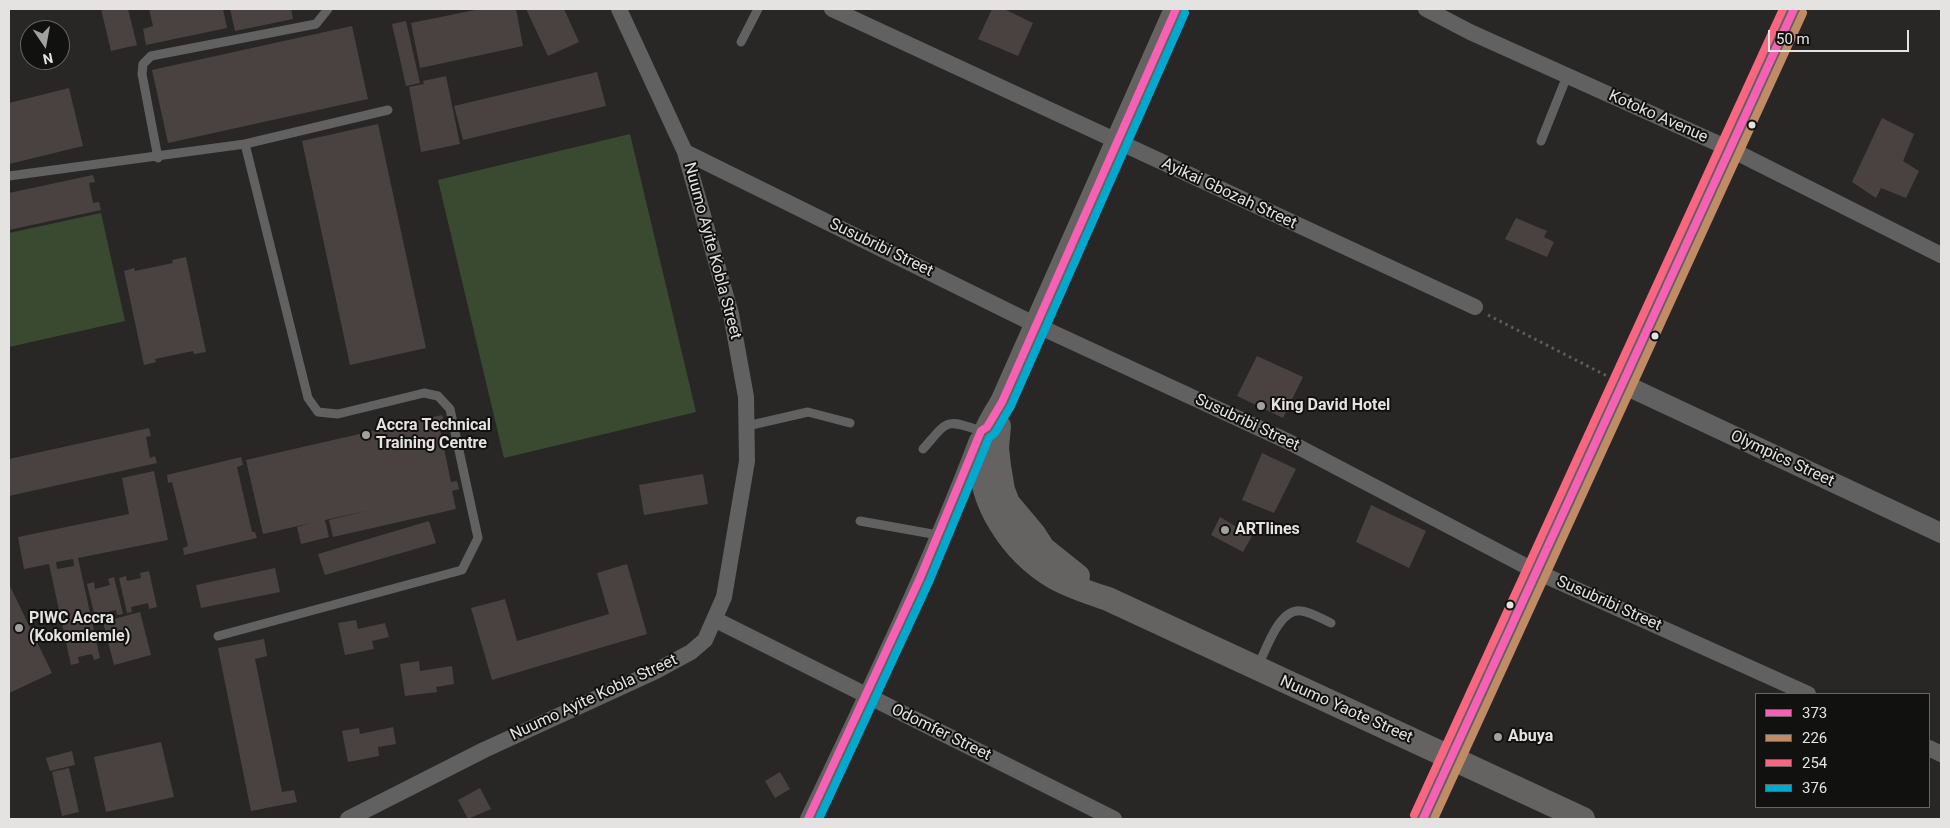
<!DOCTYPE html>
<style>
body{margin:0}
#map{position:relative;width:1950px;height:828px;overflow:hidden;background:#282726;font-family:Roboto,sans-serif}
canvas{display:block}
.frame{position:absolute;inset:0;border:10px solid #e4e3e1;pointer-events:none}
.legend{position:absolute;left:1755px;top:693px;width:175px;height:115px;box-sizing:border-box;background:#11110f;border:1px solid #656563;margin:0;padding:6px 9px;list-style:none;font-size:15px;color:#e4e3e1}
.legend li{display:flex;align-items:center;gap:10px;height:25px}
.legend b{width:25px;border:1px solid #656563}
.north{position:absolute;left:20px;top:20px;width:50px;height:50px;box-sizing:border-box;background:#11110f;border:1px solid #656563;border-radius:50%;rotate:168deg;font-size:14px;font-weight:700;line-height:20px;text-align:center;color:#e4e3e1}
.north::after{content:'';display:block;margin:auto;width:18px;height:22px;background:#a2a1a0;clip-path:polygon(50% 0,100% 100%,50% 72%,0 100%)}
.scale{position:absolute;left:1768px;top:30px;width:141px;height:22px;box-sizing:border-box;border:2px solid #e4e3e1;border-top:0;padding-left:6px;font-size:15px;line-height:18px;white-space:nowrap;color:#e4e3e1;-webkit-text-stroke:4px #11110f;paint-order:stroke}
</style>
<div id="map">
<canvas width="1950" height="828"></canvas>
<div class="frame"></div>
<ul class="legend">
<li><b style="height:6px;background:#f860b3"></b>373</li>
<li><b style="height:6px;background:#c18c65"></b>226</li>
<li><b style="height:6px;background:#fa6682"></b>254</li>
<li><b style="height:6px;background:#00a9ce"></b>376</li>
</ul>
<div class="north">N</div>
<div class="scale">50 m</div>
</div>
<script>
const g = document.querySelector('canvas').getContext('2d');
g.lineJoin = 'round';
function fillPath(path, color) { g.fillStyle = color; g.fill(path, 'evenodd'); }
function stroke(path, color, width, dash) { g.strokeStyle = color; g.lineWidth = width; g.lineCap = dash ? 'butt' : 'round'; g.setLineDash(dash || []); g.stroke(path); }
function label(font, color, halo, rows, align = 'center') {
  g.font = font + ' Roboto,sans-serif'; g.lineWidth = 4; g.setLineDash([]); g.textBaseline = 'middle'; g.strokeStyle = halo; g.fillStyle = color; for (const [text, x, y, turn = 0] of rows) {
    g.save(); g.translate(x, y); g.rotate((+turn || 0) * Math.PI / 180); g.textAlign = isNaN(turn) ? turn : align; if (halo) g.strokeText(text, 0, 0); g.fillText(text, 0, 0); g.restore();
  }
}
const green = new Path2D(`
 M 630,134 L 696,412 L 504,458 L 438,180 Z
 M 101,213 L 125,321 L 9,347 L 9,233 Z`);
const building = new Path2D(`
 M 101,9 L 128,9 L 137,45 L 111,51 Z
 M 149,9 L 223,9 L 227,28 L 146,45 L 143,29 L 153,26 Z
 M 230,9 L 291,9 L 293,19 L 235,31 Z
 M 480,9 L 516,9 L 523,46 L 420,68 L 411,23 Z
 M 526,9 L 564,9 L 579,42 L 548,56 Z
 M 992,9 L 1004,9 L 1033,23 L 1018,56 L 978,39 Z
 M 406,21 L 420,83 L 406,86 L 392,24 Z
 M 352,26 L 368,99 L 168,143 L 152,70 Z
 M 30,44 L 30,59 L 29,60 L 26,45 Z
 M 29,60 L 45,60 L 45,61 L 31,64 Z
 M 597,72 L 606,106 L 463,140 L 454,106 Z
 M 446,76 L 460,144 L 421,152 L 409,87 L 424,84 L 423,81 Z
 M 69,88 L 83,146 L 9,164 L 9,103 Z
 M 1882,118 L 1914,134 L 1903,161 L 1919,171 L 1906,198 L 1881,188 L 1876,198 L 1852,182 Z
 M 378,124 L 426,348 L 350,365 L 302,141 Z
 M 93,175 L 95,182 L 89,183 L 93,203 L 99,202 L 101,210 L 9,230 L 9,193 Z
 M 1516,218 L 1547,231 L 1544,237 L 1554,242 L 1547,257 L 1505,239 Z
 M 186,257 L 206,352 L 194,354 L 193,351 L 155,359 L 156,362 L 144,365 L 124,271 L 134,268 L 135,271 L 173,263 L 172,260 Z
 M 1257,356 L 1303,377 L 1283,418 L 1237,396 Z
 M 442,415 L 445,424 L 439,425 L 451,482 L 457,481 L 459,489 L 452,491 L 456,509 L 333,537 L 329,520 L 370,510 L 325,520 L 329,537 L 301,544 L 297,527 L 311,523 L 263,534 L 246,460 Z
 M 149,428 L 151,436 L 146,437 L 150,458 L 155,456 L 157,463 L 9,496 L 9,459 Z
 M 1262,453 L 1296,469 L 1274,513 L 1242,500 Z
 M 241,457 L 243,465 L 237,467 L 252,532 L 255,532 L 257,538 L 184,555 L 183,548 L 188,546 L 172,482 L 168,483 L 167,475 Z
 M 154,471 L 168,540 L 78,558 L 100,658 L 94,660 L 92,654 L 78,657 L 79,663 L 71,665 L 49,564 L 24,569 L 18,537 L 129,514 L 122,478 ZM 73,559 L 74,566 L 57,569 L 56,562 Z
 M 703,474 L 708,504 L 644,515 L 639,485 Z
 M 1371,505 L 1426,531 L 1409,568 L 1356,542 Z
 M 1220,517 L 1252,536 L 1243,552 L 1211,535 Z
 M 429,521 L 436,543 L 325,575 L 318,554 Z
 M 627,564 L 647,634 L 492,680 L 471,608 L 505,599 L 517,641 L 609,614 L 597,573 Z
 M 275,568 L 280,592 L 201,608 L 196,585 Z
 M 149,571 L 157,607 L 149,609 L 148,603 L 131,607 L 132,612 L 127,613 L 119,578 L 126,576 L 127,581 L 141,578 L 140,573 Z
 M 114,577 L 123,614 L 117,615 L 116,610 L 100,614 L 101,619 L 96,621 L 87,584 L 94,582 L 95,589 L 110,585 L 108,579 Z
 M 9,584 L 52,673 L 9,693 Z
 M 140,612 L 151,655 L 114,665 L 103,622 Z
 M 356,620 L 358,629 L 385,623 L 389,637 L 372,641 L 374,649 L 345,655 L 338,623 Z
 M 264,639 L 267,656 L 255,659 L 282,792 L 294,790 L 297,802 L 251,811 L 218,648 Z
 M 419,661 L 420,671 L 452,666 L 454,684 L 436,687 L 437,692 L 405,696 L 400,664 Z
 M 393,727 L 396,744 L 378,747 L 379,756 L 348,762 L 342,731 L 359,728 L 360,734 Z
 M 161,742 L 174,797 L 106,812 L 94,757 Z
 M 72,751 L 75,765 L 50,771 L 46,758 Z
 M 69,768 L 79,812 L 62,816 L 52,772 Z
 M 780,772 L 790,789 L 775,798 L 765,781 Z
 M 480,788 L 491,809 L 468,819 L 458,800 Z`);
const path = new Path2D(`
 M 1488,315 L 1607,376`);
const service = new Path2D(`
 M 741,42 L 758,9
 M 1541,141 L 1567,76
 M 245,144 L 388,110
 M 158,158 L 142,74 L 143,64 L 151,56 L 316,24 L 328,9
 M 9,176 L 245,144 L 308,398 L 318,412 L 338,414 L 424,393 L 438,396 L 450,409 L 478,538 L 462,570 L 218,636
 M 747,426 L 808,412 L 850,423
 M 923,449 C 948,421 944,418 981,431
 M 860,521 L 938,535
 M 1258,666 C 1266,650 1279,608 1301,611 C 1311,612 1322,619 1331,623`);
const minor = new Path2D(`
 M 832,9 L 1475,307
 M 1426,9 L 1470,32 L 1730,149 L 1941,255
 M 685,152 L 1036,325 L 1289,442 L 1535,571 L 1808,694
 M 716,620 L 1114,819
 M 1929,748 L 1941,754
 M 348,819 L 484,750 L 656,671 L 691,652 L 705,640 L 724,597 L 747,461 L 746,397 L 731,314 L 685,152 L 619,9
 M 808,819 C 867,695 928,569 977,440`);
const tertiary = new Path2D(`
 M 1623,384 L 1941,533
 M 1423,819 L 1794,9`);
const secondary = new Path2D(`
 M 1176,9 L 1002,402 C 993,417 983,432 981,451 C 977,501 1012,553 1055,578 C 1071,587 1090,593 1108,599 L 1583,819
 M 999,426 L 997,448 L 999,466 L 1003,490 L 1008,503 L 1034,534 L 1043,548 L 1078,576`);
const bus1 = new Path2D(`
 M 808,819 L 920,578 L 981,431 L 987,427 L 1002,402 L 1176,9
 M 1423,819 L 1794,9`);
const bus2 = new Path2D(`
 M 1434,819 L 1803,13`);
const bus3 = new Path2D(`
 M 1414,815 L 1783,9`);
const bus4 = new Path2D(`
 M 819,819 L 929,582 L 989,438 L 995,433 L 1011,406 L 1185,13`);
const markers = [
 [1752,125,4.5,"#e4e3e1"],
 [1655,336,4.5,"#e4e3e1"],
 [1261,406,5,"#a2a1a0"],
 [366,435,5,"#a2a1a0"],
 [1225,530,5,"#a2a1a0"],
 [1510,605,4.5,"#e4e3e1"],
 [19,628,5,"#a2a1a0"],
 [1498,737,5,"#a2a1a0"]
];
const streetNames = [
 ["Kotoko Avenue",1658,117,24],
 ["Ayikai Gbozah Street",1229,194,25],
 ["Susubribi Street",881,248,26],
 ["Nuumo Ayite Kobla Street",712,251,75],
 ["Susubribi Street",1247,423,25],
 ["Olympics Street",1782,459,25],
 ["Susubribi Street",1609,604,24],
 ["Nuumo Ayite Kobla Street",594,698,-25],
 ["Nuumo Yaote Street",1346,710,24],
 ["Odomfer Street",941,733,26]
];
const poiNames = [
 ["King David Hotel",1271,406],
 ["Accra Technical",376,426],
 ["Training Centre",376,444],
 ["ARTlines",1235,530],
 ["PIWC Accra",29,619],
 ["(Kokomlemle)",29,637],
 ["Abuya",1508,737]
];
fillPath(green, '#3a4a30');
fillPath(building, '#4a4241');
stroke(path, '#5e5d5c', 3, [2.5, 4]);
stroke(service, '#616161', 9);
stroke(minor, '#616161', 16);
stroke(tertiary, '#616161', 20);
stroke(secondary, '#646362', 24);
stroke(bus1, '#f860b3', 8);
stroke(bus2, '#c18c65', 8);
stroke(bus3, '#fa6682', 8);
stroke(bus4, '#00a9ce', 8);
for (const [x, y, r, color] of markers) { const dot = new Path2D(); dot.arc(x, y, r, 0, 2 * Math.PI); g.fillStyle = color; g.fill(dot); stroke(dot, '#11110f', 2); }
label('16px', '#e4e3e1', '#11110f', streetNames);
label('bold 16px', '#e4e3e1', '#11110f', poiNames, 'left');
</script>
